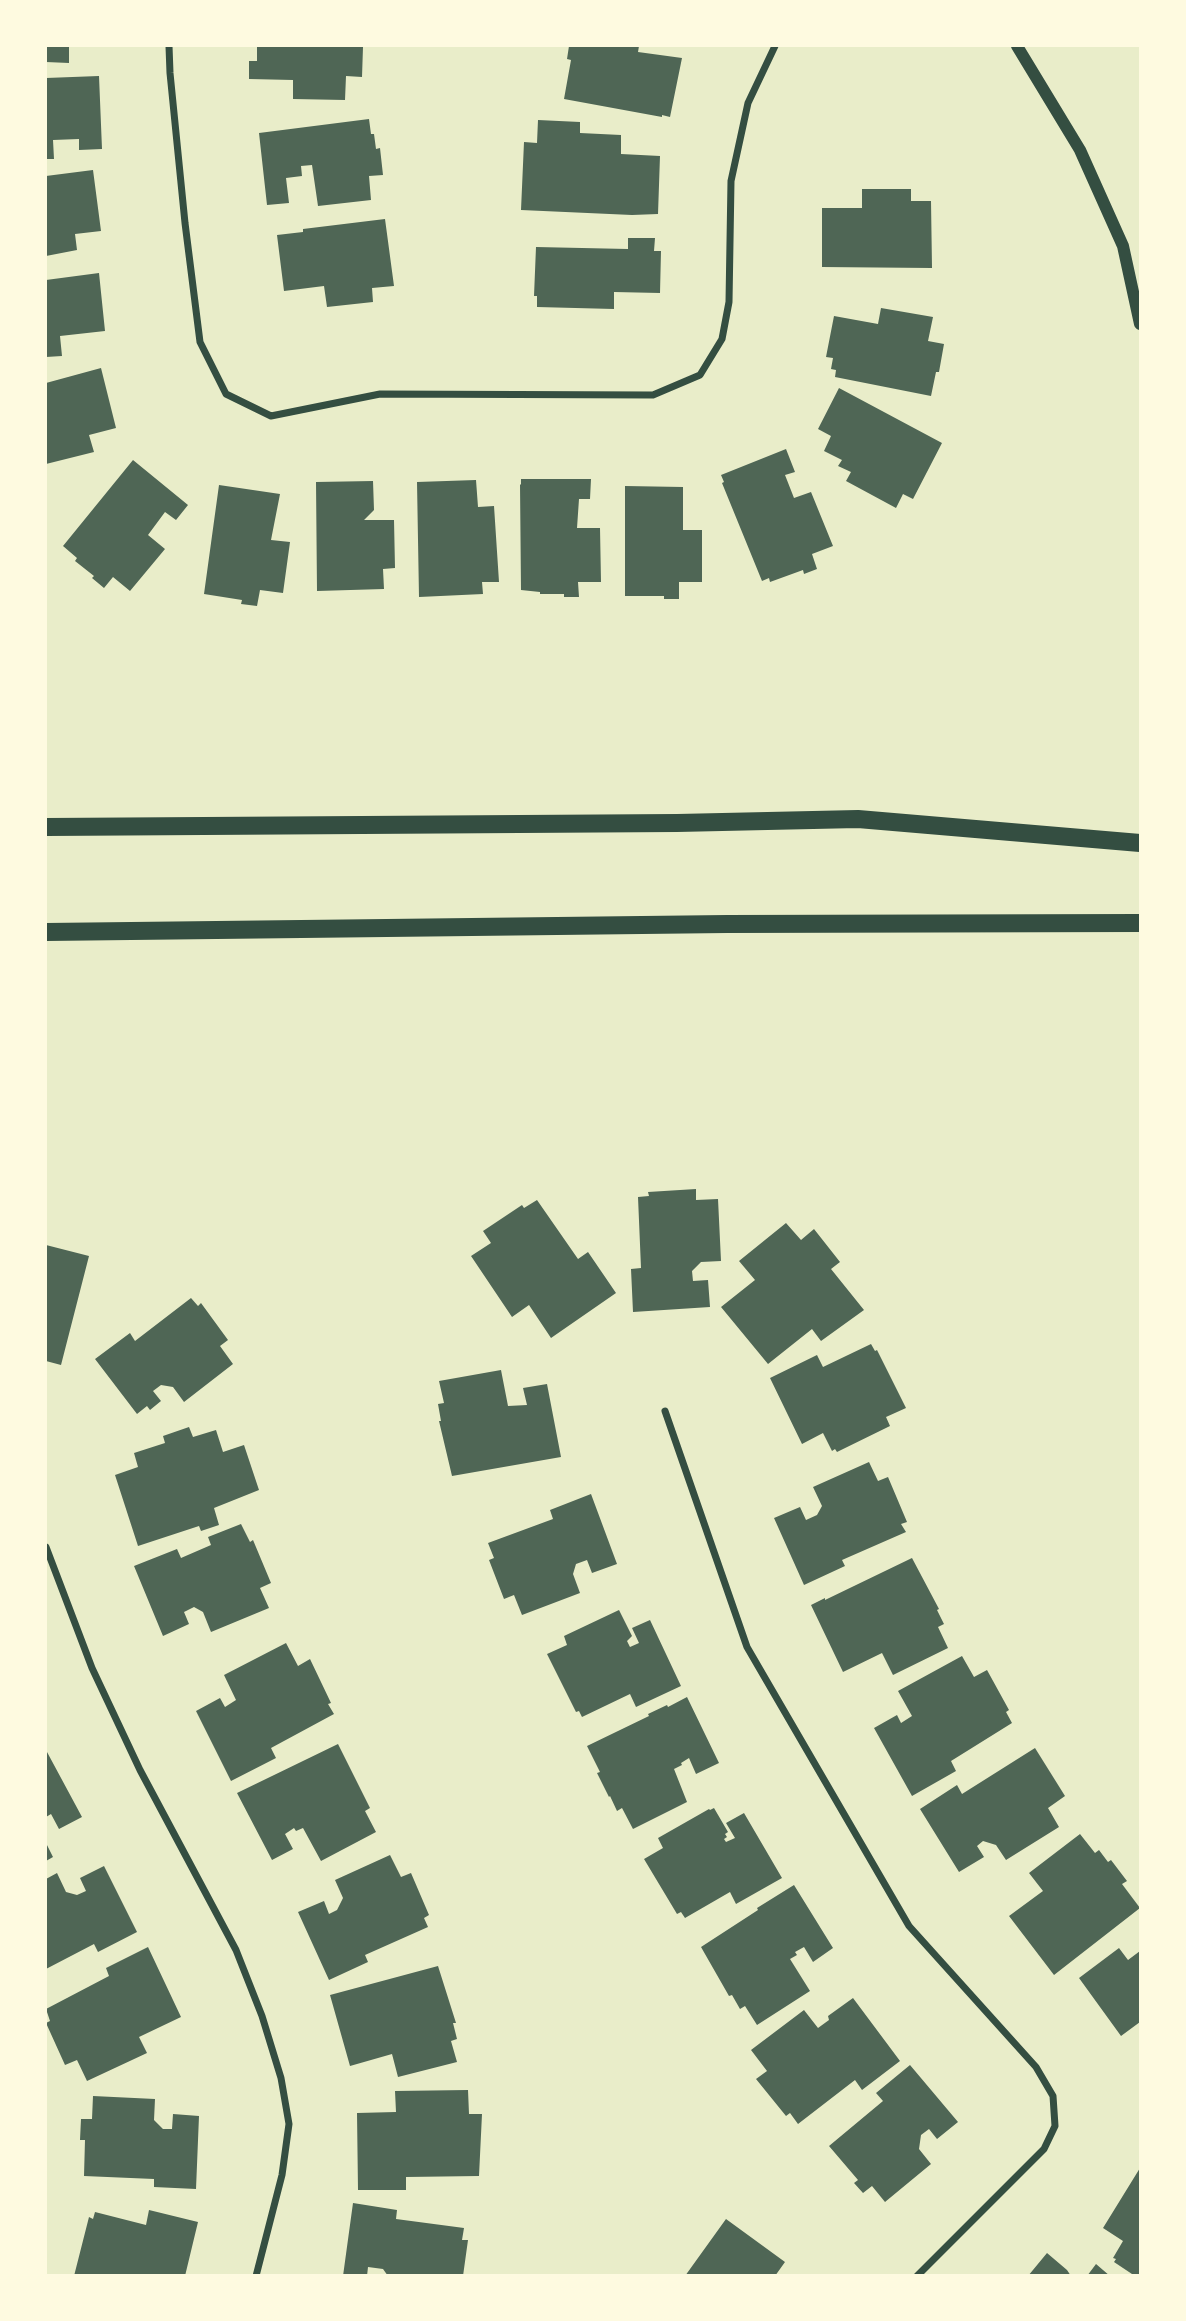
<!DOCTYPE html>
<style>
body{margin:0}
#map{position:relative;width:1186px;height:2321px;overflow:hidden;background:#e9edc9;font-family:"Varela Round",sans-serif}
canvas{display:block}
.frame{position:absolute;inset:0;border:47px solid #fefae0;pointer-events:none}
</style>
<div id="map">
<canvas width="1186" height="2321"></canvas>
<div class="frame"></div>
</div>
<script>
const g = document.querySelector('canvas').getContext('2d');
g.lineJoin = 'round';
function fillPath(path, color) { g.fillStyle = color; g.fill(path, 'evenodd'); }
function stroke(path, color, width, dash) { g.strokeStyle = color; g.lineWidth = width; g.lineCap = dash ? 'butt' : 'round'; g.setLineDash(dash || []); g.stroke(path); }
const building = new Path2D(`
 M 46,46 L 69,46 L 69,63 L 46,62 Z
 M 257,46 L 359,46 L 359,47 L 363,47 L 362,77 L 346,76 L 345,100 L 293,99 L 293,80 L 249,79 L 249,61 L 257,61 Z
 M 569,46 L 639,46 L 638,52 L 682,58 L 670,117 L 662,115 L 662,117 L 564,99 L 571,60 L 567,59 Z
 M 99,76 L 102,149 L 79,150 L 79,139 L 53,140 L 54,159 L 46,159 L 46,78 Z
 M 369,119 L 371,134 L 374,134 L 376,149 L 380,148 L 383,175 L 369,176 L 371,200 L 318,206 L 312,165 L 301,166 L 302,176 L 286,178 L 289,203 L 267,205 L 259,133 Z
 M 538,120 L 580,122 L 580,133 L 621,135 L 621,154 L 660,156 L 658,214 L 632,215 L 521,210 L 524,142 L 537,143 Z
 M 93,170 L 101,231 L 75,234 L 77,250 L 46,256 L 46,176 Z
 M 862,189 L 911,189 L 911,201 L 931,201 L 932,268 L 822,267 L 822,208 L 862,208 Z
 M 385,219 L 394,286 L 372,288 L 373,302 L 327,307 L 324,286 L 284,291 L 277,235 L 303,232 L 303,229 Z
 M 628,238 L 655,238 L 654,251 L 661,251 L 660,293 L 614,292 L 614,309 L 537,307 L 537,296 L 534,296 L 536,247 L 628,249 Z
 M 99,273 L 105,331 L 60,336 L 62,356 L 46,357 L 46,280 Z
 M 881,308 L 933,317 L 928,341 L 944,344 L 939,372 L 936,372 L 931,396 L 835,377 L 836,370 L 831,369 L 833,358 L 826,357 L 834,316 L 878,324 Z
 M 101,368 L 116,428 L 89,435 L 94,452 L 46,464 L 46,383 Z
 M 839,388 L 942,443 L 913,499 L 903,494 L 896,508 L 846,481 L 851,472 L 838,466 L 842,460 L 824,451 L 831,436 L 818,429 Z
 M 786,449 L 795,472 L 785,475 L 794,498 L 811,492 L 833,546 L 812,554 L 817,569 L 804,574 L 803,570 L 770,582 L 769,578 L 762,581 L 722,483 L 724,482 L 721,475 Z
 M 133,460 L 188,505 L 176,520 L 165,512 L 148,535 L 165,549 L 130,591 L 113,577 L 104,588 L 92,578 L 94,576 L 75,561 L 77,558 L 63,546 Z
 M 521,479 L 591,479 L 590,499 L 579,499 L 577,528 L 600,528 L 601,582 L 578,582 L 579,597 L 564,597 L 564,594 L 540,594 L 540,592 L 521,590 L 520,484 L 521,485 Z
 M 476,480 L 478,507 L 494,506 L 499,582 L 482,582 L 483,594 L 419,597 L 417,482 Z
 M 373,481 L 374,510 L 364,520 L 394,520 L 395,568 L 383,569 L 384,589 L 317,591 L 316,482 Z
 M 219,485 L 280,494 L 271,540 L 290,542 L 283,593 L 260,590 L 257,606 L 241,604 L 242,600 L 204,594 Z
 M 625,486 L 683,487 L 683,530 L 702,530 L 702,582 L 679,582 L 679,599 L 664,599 L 664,596 L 625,596 Z
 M 696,1189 L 696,1200 L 718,1199 L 721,1261 L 701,1262 L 692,1271 L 693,1281 L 708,1280 L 710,1307 L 633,1312 L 631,1269 L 641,1268 L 638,1197 L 649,1196 L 648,1192 Z
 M 537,1200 L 578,1259 L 588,1252 L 616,1293 L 551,1338 L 529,1305 L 512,1317 L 471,1256 L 491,1243 L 483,1231 L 522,1205 L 524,1208 Z
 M 786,1223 L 801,1240 L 814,1229 L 840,1262 L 831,1269 L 864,1310 L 821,1341 L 812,1329 L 768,1364 L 721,1307 L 755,1280 L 739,1261 Z
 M 46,1245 L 89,1256 L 61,1365 L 46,1361 Z
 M 191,1298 L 198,1306 L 201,1303 L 228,1340 L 220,1346 L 233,1364 L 184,1402 L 173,1387 L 161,1385 L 153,1391 L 161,1401 L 150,1410 L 147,1406 L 137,1414 L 95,1359 L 130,1333 L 135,1341 Z
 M 871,1344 L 875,1351 L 877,1350 L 906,1408 L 886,1417 L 890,1426 L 837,1452 L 835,1449 L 832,1451 L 823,1433 L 802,1444 L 770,1378 L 817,1355 L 823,1367 Z
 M 501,1370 L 508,1406 L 527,1405 L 523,1388 L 547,1384 L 561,1457 L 452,1476 L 439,1421 L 441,1421 L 438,1404 L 444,1403 L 439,1381 Z
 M 189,1427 L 193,1437 L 216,1430 L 223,1452 L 244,1445 L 259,1490 L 214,1508 L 219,1525 L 201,1531 L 199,1526 L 138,1546 L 115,1475 L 138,1467 L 134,1453 L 165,1443 L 163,1436 Z
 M 869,1462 L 878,1481 L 888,1477 L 907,1522 L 901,1524 L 906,1532 L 842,1560 L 845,1566 L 804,1585 L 774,1518 L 800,1507 L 806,1520 L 817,1515 L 822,1506 L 813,1487 Z
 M 591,1494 L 617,1564 L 592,1573 L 587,1560 L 576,1564 L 573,1574 L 580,1593 L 522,1615 L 514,1595 L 504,1599 L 489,1560 L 494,1558 L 488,1543 L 553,1519 L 550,1510 Z
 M 241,1524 L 250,1542 L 253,1540 L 271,1583 L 260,1588 L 269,1608 L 211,1632 L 203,1612 L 194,1607 L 184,1612 L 189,1624 L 163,1636 L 134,1566 L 177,1549 L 181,1558 L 211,1545 L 208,1537 Z
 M 912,1558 L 939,1609 L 937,1610 L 944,1624 L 938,1627 L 948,1648 L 893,1675 L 882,1653 L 843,1672 L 811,1605 L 825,1598 L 825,1600 Z
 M 619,1610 L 632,1636 L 627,1641 L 630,1647 L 639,1643 L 632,1628 L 650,1620 L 681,1686 L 636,1707 L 630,1694 L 582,1717 L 579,1711 L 576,1712 L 547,1654 L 567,1645 L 564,1636 Z
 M 286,1643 L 298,1666 L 310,1659 L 331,1703 L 328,1704 L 334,1714 L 271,1748 L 276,1758 L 231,1781 L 196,1711 L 220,1698 L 225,1707 L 236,1700 L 224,1675 Z
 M 962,1656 L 974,1677 L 987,1670 L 1009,1710 L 1006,1712 L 1012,1723 L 951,1761 L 956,1771 L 912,1796 L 874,1728 L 897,1715 L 901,1723 L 912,1716 L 898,1691 Z
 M 687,1697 L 719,1763 L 696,1774 L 689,1758 L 681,1763 L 682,1765 L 674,1769 L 687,1802 L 633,1829 L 622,1808 L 617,1811 L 610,1796 L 609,1797 L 597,1773 L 600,1772 L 587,1746 L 649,1716 L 648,1714 L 667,1705 L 668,1707 Z
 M 338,1744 L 370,1808 L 365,1811 L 376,1832 L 321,1861 L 303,1828 L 296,1831 L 294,1828 L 285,1834 L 293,1849 L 272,1860 L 237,1793 Z
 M 1035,1748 L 1065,1796 L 1048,1808 L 1059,1827 L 1006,1860 L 996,1845 L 983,1841 L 977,1846 L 984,1857 L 959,1872 L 920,1809 L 957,1785 L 962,1794 Z
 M 47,1752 L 82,1817 L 59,1829 L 51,1814 L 46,1817 L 46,1753 Z
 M 714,1808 L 728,1832 L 725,1834 L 727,1837 L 724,1839 L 726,1842 L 735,1838 L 726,1823 L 744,1813 L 782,1878 L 736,1904 L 730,1892 L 685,1918 L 681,1912 L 677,1914 L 644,1859 L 663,1848 L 658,1838 L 709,1809 L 710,1810 Z
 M 1080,1834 L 1095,1853 L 1099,1850 L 1108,1862 L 1111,1860 L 1127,1881 L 1122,1884 L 1140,1908 L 1054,1975 L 1009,1916 L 1043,1891 L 1029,1873 Z
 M 46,1843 L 53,1857 L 46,1861 Z
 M 390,1855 L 401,1877 L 411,1873 L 429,1915 L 424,1918 L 428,1927 L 365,1955 L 368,1962 L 329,1980 L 298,1912 L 324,1901 L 329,1914 L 337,1910 L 343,1898 L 335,1880 Z
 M 104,1866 L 137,1932 L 98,1952 L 94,1944 L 46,1969 L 46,1879 L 57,1873 L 66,1892 L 77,1895 L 86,1891 L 80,1878 Z
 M 794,1885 L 833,1948 L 813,1962 L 804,1947 L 795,1952 L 797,1955 L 790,1959 L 810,1991 L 757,2025 L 745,2006 L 740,2009 L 732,1995 L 729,1996 L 701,1947 L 758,1910 L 757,1908 Z
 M 148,1947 L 181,2017 L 139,2037 L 147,2053 L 87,2081 L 77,2060 L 65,2065 L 46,2023 L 50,2021 L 46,2009 L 109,1976 L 106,1968 Z
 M 1119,1948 L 1128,1960 L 1140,1951 L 1140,2022 L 1121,2036 L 1079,1978 Z
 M 438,1966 L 456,2023 L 453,2023 L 457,2039 L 451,2041 L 457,2062 L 398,2077 L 392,2054 L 350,2066 L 330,1995 Z
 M 853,1998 L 900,2061 L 862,2090 L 855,2080 L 798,2124 L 790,2113 L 786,2116 L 756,2079 L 767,2071 L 751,2050 L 804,2010 L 818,2028 L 829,2020 L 828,2016 Z
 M 910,2065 L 958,2122 L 937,2139 L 929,2129 L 921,2135 L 919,2149 L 931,2164 L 885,2202 L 872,2186 L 863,2193 L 854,2183 L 858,2180 L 829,2146 L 883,2101 L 876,2093 Z
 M 468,2090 L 469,2114 L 482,2114 L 479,2176 L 406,2177 L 406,2190 L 358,2190 L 357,2113 L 396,2112 L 395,2091 Z
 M 93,2096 L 155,2099 L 154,2120 L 163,2129 L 172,2129 L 173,2114 L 199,2116 L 196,2189 L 154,2187 L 154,2179 L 84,2176 L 85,2140 L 80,2140 L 81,2119 L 92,2119 Z
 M 1140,2168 L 1140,2276 L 1135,2276 L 1114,2262 L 1116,2259 L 1113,2258 L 1123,2241 L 1103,2228 Z
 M 353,2203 L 397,2210 L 396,2219 L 464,2228 L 462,2240 L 468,2240 L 463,2276 L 388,2276 L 383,2269 L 368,2267 L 367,2276 L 343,2276 Z
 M 149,2210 L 198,2222 L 185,2276 L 74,2276 L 89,2217 L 93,2219 L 95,2212 L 146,2225 Z
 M 726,2219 L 785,2262 L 775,2276 L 685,2276 Z
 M 1047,2253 L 1067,2270 L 1071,2276 L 1028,2276 Z
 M 1096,2264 L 1110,2276 L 1087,2276 Z`);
const minor = new Path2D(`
 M 169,46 L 170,73 L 185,223 L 200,342 L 226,394 L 271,416 L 380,394 L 653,395 L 700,375 L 722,339 L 729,302 L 731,181 L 748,103 L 775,46
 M 665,1411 L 747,1647 L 909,1926 L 1036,2067 L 1053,2096 L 1055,2126 L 1044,2149 L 917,2276
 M 46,1547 L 92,1668 L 140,1770 L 236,1950 L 262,2016 L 281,2078 L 289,2124 L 282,2175 L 256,2276`);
const tertiary = new Path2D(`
 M 1017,46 L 1080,150 L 1123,246 L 1140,324`);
const primary = new Path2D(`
 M 46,827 L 677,823 L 858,819 L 1140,843
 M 46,932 L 727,924 L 1140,923`);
fillPath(building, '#4f6655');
stroke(minor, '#344e41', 7);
stroke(tertiary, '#344e41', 12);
stroke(primary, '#344e41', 18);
</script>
